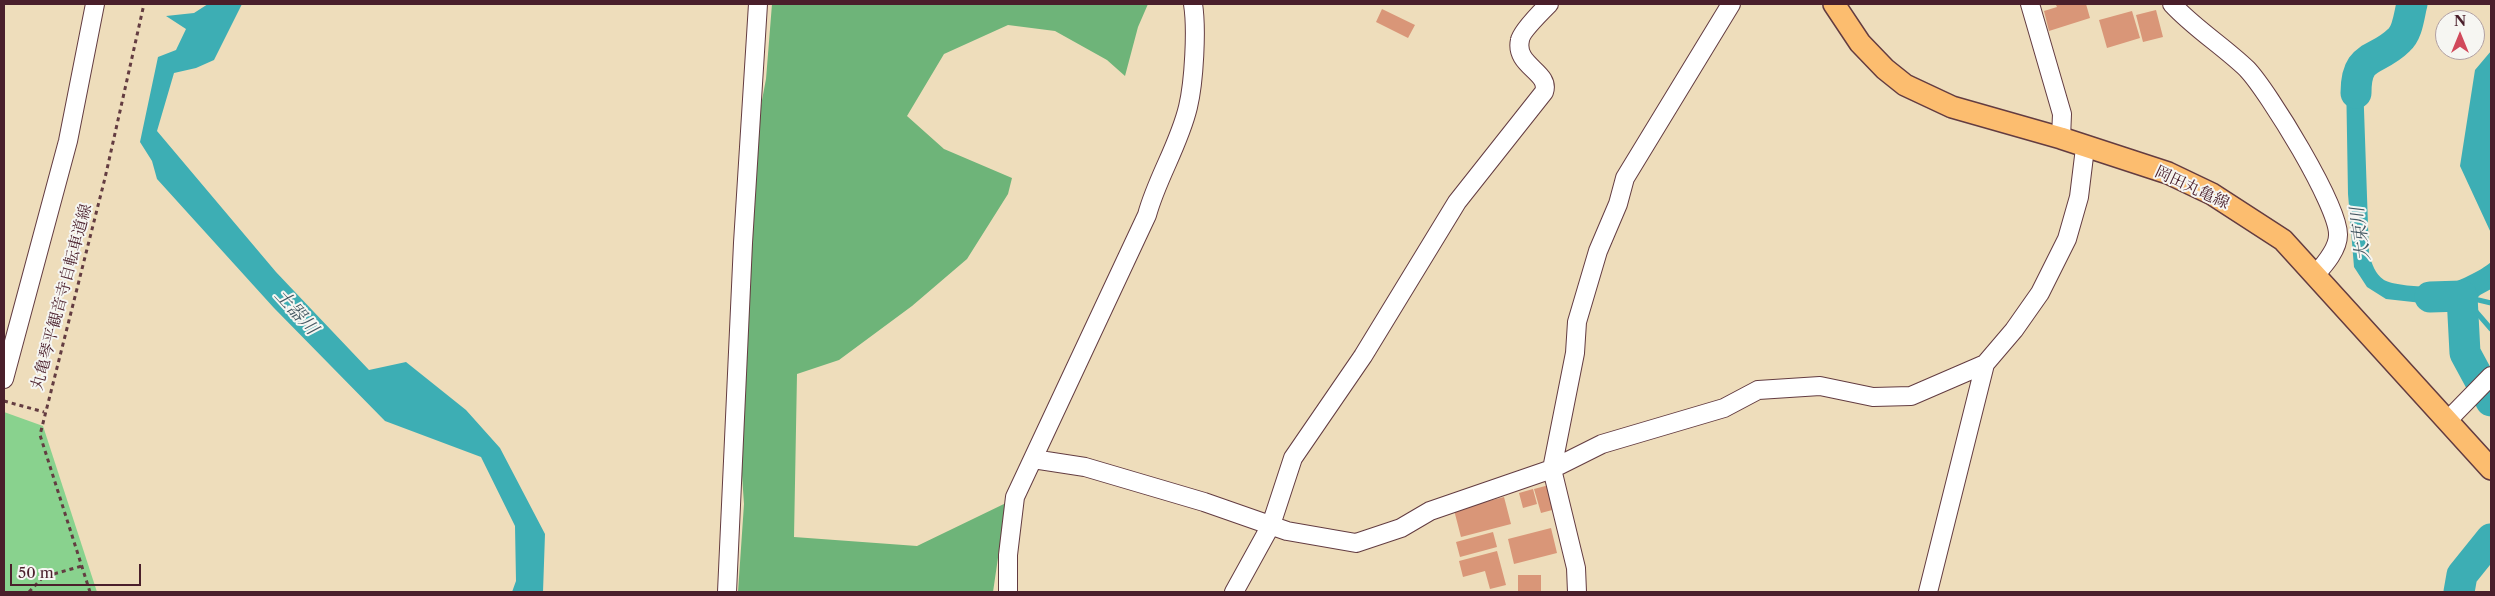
<!DOCTYPE html>
<meta charset="utf-8">
<style>
body{margin:0}
#map{position:relative;width:2495px;height:596px;overflow:hidden;background:#edb;font-family:"Libre Caslon Text",serif}
canvas{display:block}
.frame{position:absolute;inset:0;border:5px solid #4a1f2b;pointer-events:none}
.north{position:absolute;left:2435px;top:10px;width:50px;height:50px;box-sizing:border-box;background:#f6f6f2;border:1px solid #b1a0a2;border-radius:50%;rotate:0deg;font-size:14px;font-weight:700;line-height:20px;text-align:center;color:#4a1f2b}
.north::after{content:'';display:block;margin:auto;width:18px;height:22px;background:#d1495b;clip-path:polygon(50% 0,100% 100%,50% 72%,0 100%)}
.scale{position:absolute;left:10px;top:564px;width:131px;height:22px;box-sizing:border-box;border:2px solid #4a1f2b;border-top:0;padding-left:6px;font-size:15px;line-height:18px;white-space:nowrap;color:#4a1f2b;-webkit-text-stroke:4px #f6f6f2;paint-order:stroke}
</style>
<div id="map">
<canvas width="2495" height="596"></canvas>
<div class="frame"></div>
<div class="north">N</div>
<div class="scale">50 m</div>
</div>
<script>
const g = document.querySelector('canvas').getContext('2d');
g.lineJoin = 'round';
function fillPath(path, color) { g.fillStyle = color; g.fill(path, 'evenodd'); }
function stroke(path, color, width, dash) { g.strokeStyle = color; g.lineWidth = width; g.lineCap = dash ? 'butt' : 'round'; g.setLineDash(dash || []); g.stroke(path); }
function label(font, color, halo, rows, align = 'center') {
  g.font = font + ' "Libre Caslon Text","Noto Serif JP",serif'; g.lineWidth = 4; g.setLineDash([]); g.textBaseline = 'middle'; g.strokeStyle = halo; g.fillStyle = color; for (const [text, x, y, turn = 0] of rows) {
    g.save(); g.translate(x, y); g.rotate((+turn || 0) * Math.PI / 180); g.textAlign = isNaN(turn) ? turn : align; if (halo) g.strokeText(text, 0, 0); g.fillText(text, 0, 0); g.restore();
  }
}
const green = new Path2D(`
 M 4,412 L 43,426 L 97,592 L 4,592 Z`);
const forest = new Path2D(`
 M 772,4 L 1148,4 L 1138,27 L 1125,76 L 1107,60 L 1055,31 L 1008,25 L 944,54 L 907,116 L 944,149 L 1012,178 L 1008,194 L 967,259 L 912,306 L 839,360 L 797,374 L 794,537 L 917,546 L 1006,503 L 993,592 L 738,592 L 744,504 L 740,446 L 755,184 L 753,148 L 766,79 Z`);
const water = new Path2D(`
 M 208,4 L 242,4 L 214,60 L 196,68 L 174,73 L 157,131 L 276,272 L 369,370 L 406,362 L 466,410 L 500,448 L 545,534 L 543,592 L 512,592 L 516,581 L 515,526 L 481,457 L 385,421 L 274,308 L 157,179 L 152,161 L 140,142 L 158,57 L 176,50 L 186,29 L 166,16 L 194,13 Z
 M 2367,48 L 2374,61 L 2364,69 L 2363,81 L 2369,254 C 2372,264 2375,274 2384,280 C 2394,286 2431,288 2442,286 C 2455,283 2481,271 2491,262 L 2491,289 L 2480,295 L 2467,308 L 2386,299 L 2367,287 L 2354,267 L 2348,194 L 2346,75 L 2351,61 Z
 M 2491,51 L 2491,233 L 2460,166 L 2475,70 Z`);
const stream = new Path2D(`
 M 2470,298 L 2491,303
 M 2466,300 L 2491,329`);
const river = new Path2D(`
 M 2356,93 C 2356,52 2376,63 2399,40 C 2408,32 2409,15 2412,4
 M 2430,297 L 2462,296 L 2465,353 L 2491,401
 M 2459,592 L 2462,575 L 2491,539`);
const building = new Path2D(`
 M 2086,4 L 2090,18 L 2049,31 L 2044,11 L 2057,7 L 2056,5 L 2059,4 Z
 M 1382,9 L 1415,25 L 1408,38 L 1376,22 Z
 M 2156,10 L 2163,37 L 2143,42 L 2136,15 Z
 M 2132,11 L 2140,38 L 2107,48 L 2099,20 Z
 M 1549,485 L 1556,509 L 1541,513 L 1534,489 Z
 M 1533,489 L 1537,504 L 1523,508 L 1519,493 Z
 M 1504,497 L 1511,524 L 1461,537 L 1454,510 Z
 M 1551,528 L 1557,553 L 1514,564 L 1508,539 Z
 M 1493,532 L 1497,547 L 1460,557 L 1456,542 Z
 M 1497,551 L 1506,585 L 1490,589 L 1485,571 L 1463,577 L 1459,561 Z
 M 1518,575 L 1541,575 L 1541,592 L 1518,592 Z`);
const path = new Path2D(`
 M 4,401 L 44,412
 M 29,592 L 43,577 L 82,566
 M 90,592 L 40,435 L 105,178 L 144,4`);
const minor = new Path2D(`
 M 2030,4 L 2062,114 L 2061,138
 M 2172,4 C 2194,28 2223,46 2247,69 C 2268,91 2339,206 2338,235 C 2338,249 2325,264 2316,274
 M 4,379 L 68,141 L 95,4
 M 2448,420 L 2491,376
 M 1033,459 L 1085,467 L 1204,502 L 1287,531 L 1356,543 L 1401,528 L 1430,511 L 1552,469 L 1602,444 L 1724,408 L 1758,390 L 1820,386 L 1873,397 L 1911,396 L 1985,364
 M 727,592 L 743,243 L 758,4
 M 1008,592 L 1008,555 L 1015,497 L 1147,215 C 1157,178 1179,145 1188,107 C 1194,82 1197,29 1193,4
 M 1234,592 L 1271,525 L 1293,458 L 1363,356 L 1457,202 L 1544,92 C 1551,72 1514,66 1520,40 C 1521,32 1542,11 1549,4
 M 1577,592 L 1576,568 L 1552,469 L 1575,353 L 1577,322 L 1598,251 L 1618,204 L 1625,178 L 1731,4
 M 1928,592 L 1985,364 L 2014,330 L 2040,293 L 2067,239 L 2079,197 L 2085,148`);
const major = new Path2D(`
 M 1834,4 L 1860,43 L 1885,69 L 1905,85 L 1952,107 L 2061,138 L 2168,173 L 2212,194 L 2283,240 L 2491,469`);
const streetNames = [
 ["岡田丸亀線",2192,188,25],
 ["丸亀琴平観音寺自転車道線",62,297,-75]
];
const waterNames = [
 ["大束川",2361,234,-97],
 ["土器川",296,312,48]
];
fillPath(green, '#89d28e');
fillPath(forest, '#6eb479');
fillPath(water, '#3daeb4');
stroke(stream, '#3daeb4', 5);
stroke(river, '#3daeb4', 31);
fillPath(building, '#d99678');
stroke(minor, '#633c41', 20);
stroke(major, '#633c41', 24);
stroke(path, '#633c41', 3, [4, 4]);
stroke(minor, '#fff', 18);
stroke(major, '#fcbd6f', 21);
label('16px', '#4a1f2b', '#f6f6f2', streetNames);
label('italic 18px', '#455862', '#f6f6f2', waterNames);
</script>
